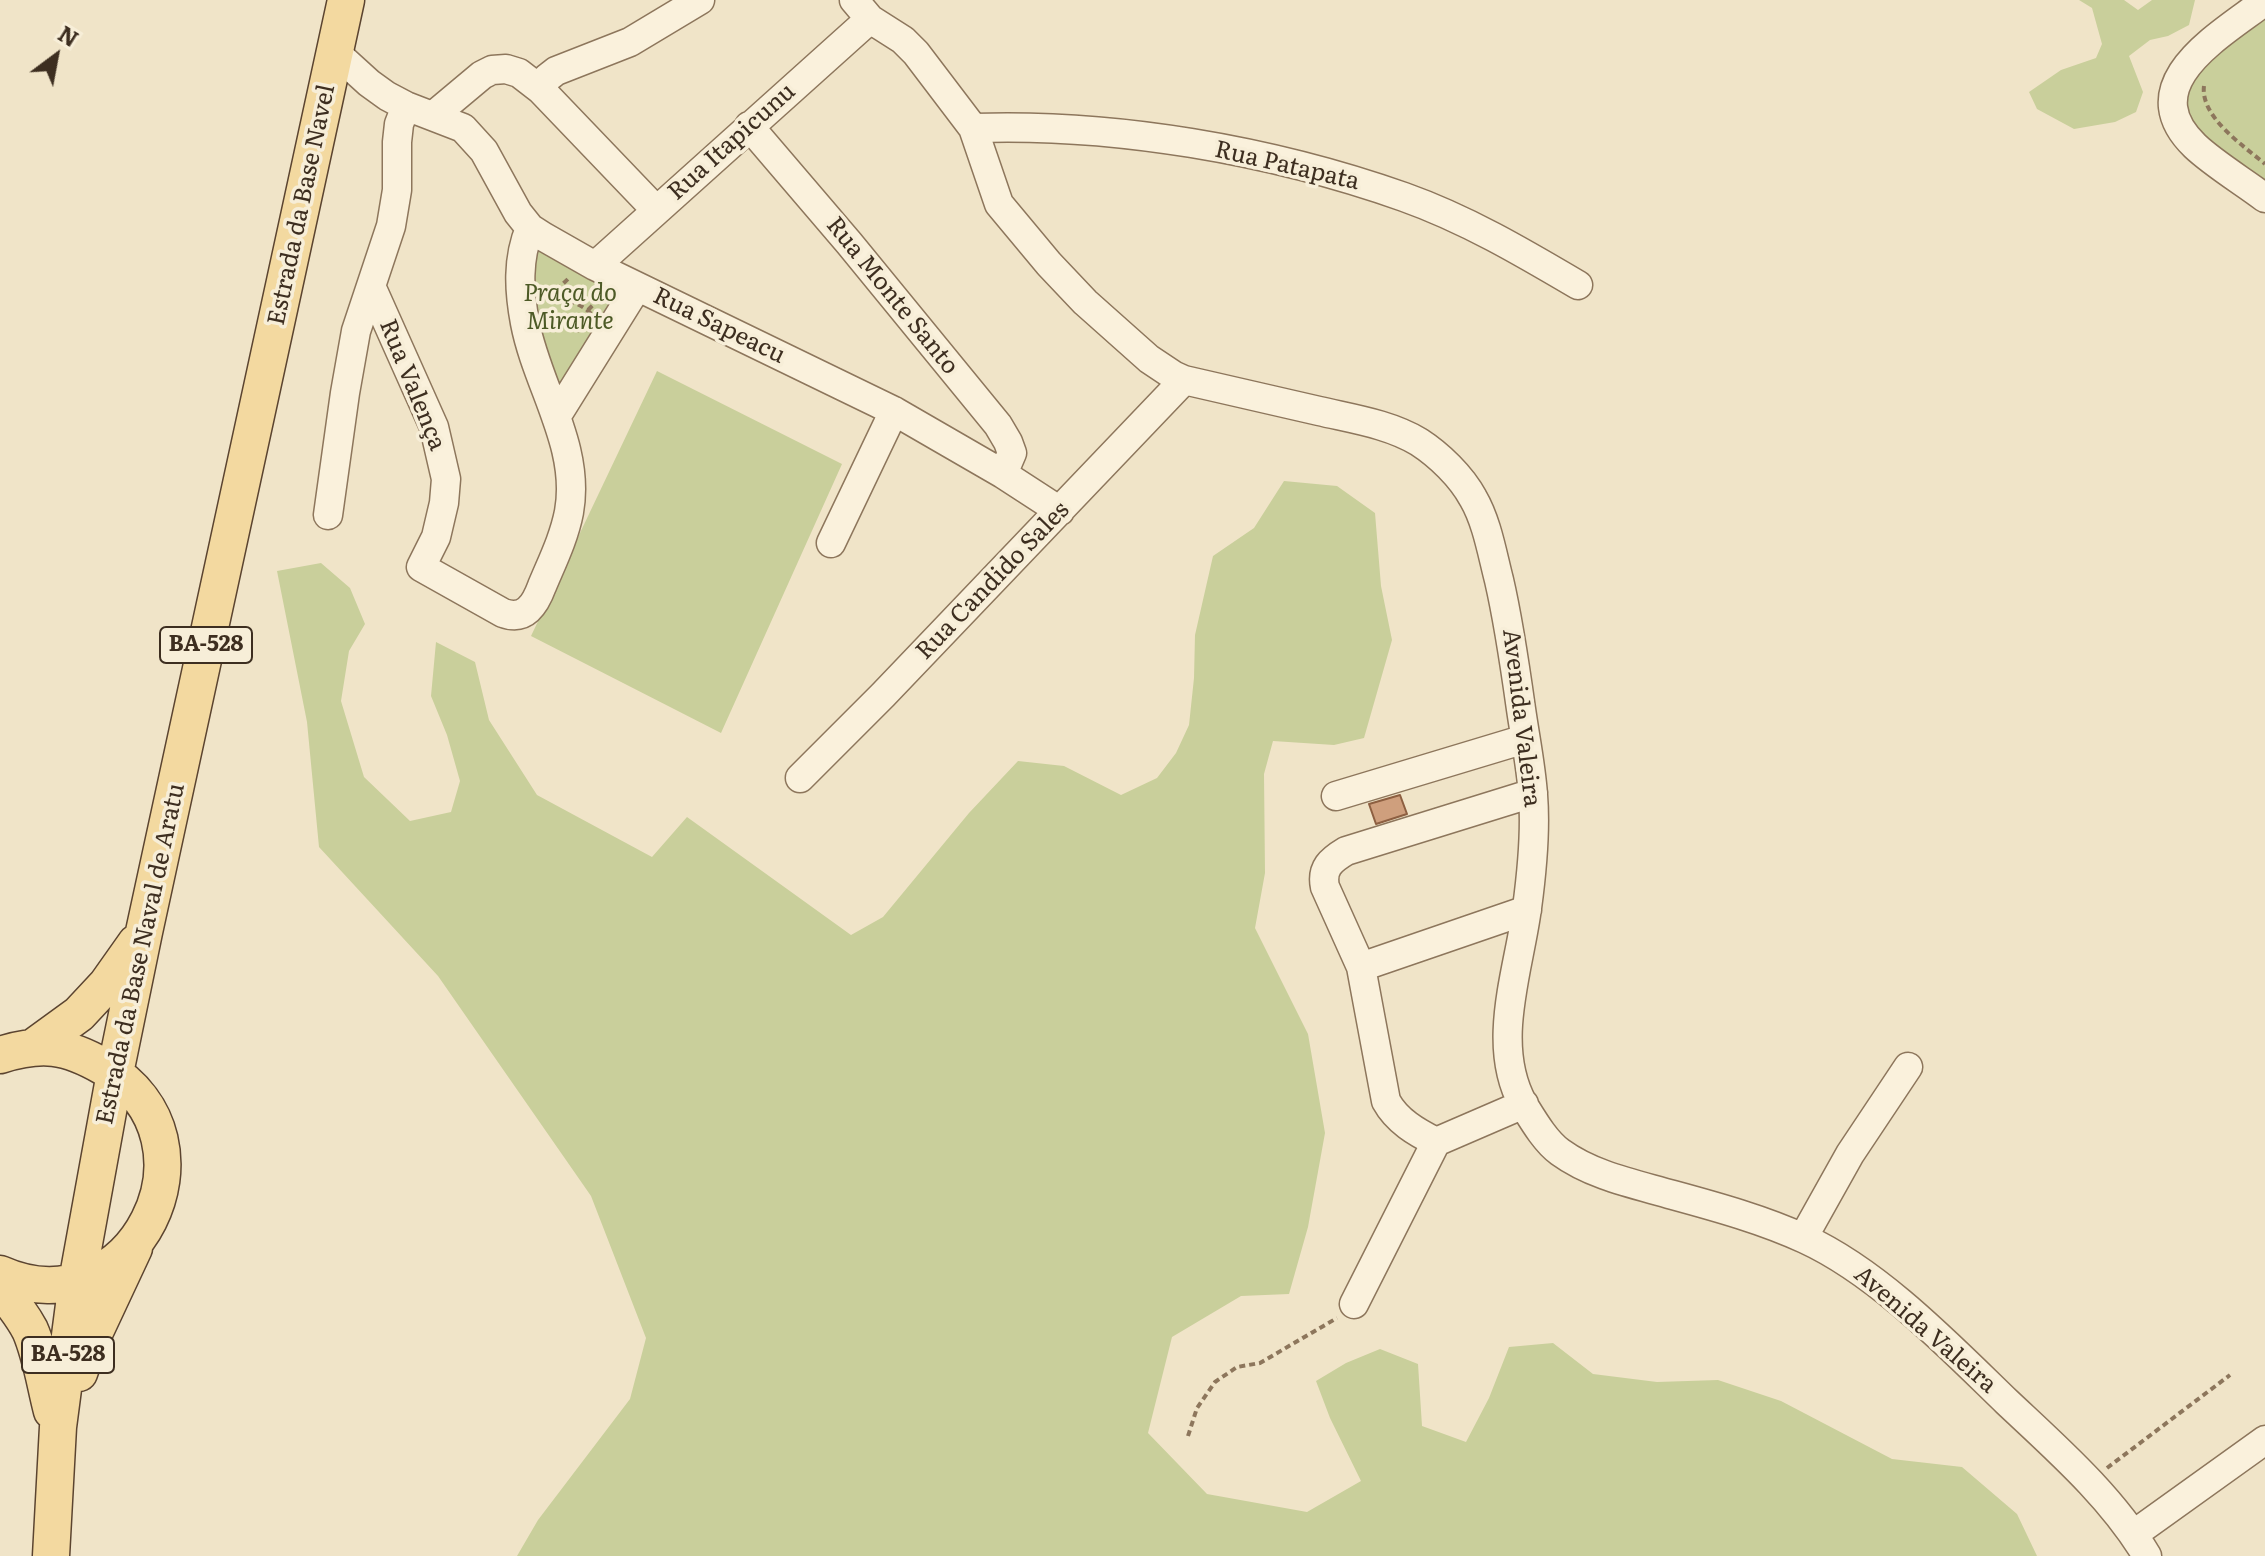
<!DOCTYPE html>
<meta charset="utf-8">
<style>
body{margin:0}
#map{position:relative;width:2265px;height:1556px;overflow:hidden;background:#f0e4c8;font-family:Literata,serif}
canvas{display:block}
.north{position:absolute;left:16px;top:16px;width:80px;height:80px;-webkit-text-stroke:6px #f7eed8;paint-order:stroke;rotate:32deg;font-size:22px;font-weight:700;line-height:32px;text-align:center;color:#3d2e20}
.north::after{content:'';display:block;margin:auto;width:28px;height:36px;background:#3d2e20;clip-path:polygon(50% 0,100% 100%,50% 72%,0 100%)}
</style>
<div id="map">
<canvas width="2265" height="1556"></canvas>
<div class="north">N</div>
</div>
<script>
const g = document.querySelector('canvas').getContext('2d');
g.lineJoin = 'round';
function fillPath(path, color) { g.fillStyle = color; g.fill(path, 'evenodd'); }
function stroke(path, color, width, dash) { g.strokeStyle = color; g.lineWidth = width; g.lineCap = dash ? 'butt' : 'round'; g.setLineDash(dash || []); g.stroke(path); }
function label(font, color, halo, rows, align = 'center') {
  g.font = font + ' Literata,serif'; g.lineWidth = 7; g.setLineDash([]); g.textBaseline = 'middle'; g.strokeStyle = halo; g.fillStyle = color; for (const [text, x, y, turn = 0] of rows) {
    g.save(); g.translate(x, y); g.rotate((+turn || 0) * Math.PI / 180); g.textAlign = isNaN(turn) ? turn : align; if (halo) g.strokeText(text, 0, 0); g.fillText(text, 0, 0); g.restore();
  }
}
const green = new Path2D(`
 M 2079,0 L 2124,0 L 2138,10 L 2152,0 L 2195,0 L 2189,25 L 2168,36 L 2150,40 L 2129,56 L 2143,92 L 2136,112 L 2115,122 L 2074,129 L 2037,109 L 2029,92 L 2061,70 L 2096,58 L 2102,44 L 2092,8 Z
 M 2265,14 L 2265,183 L 2196,130 L 2186,102 L 2188,76 Z
 M 528,242 L 632,288 L 557,408 L 529,326 Z
 M 657,371 L 842,464 L 721,733 L 531,636 Z
 M 1284,481 L 1337,486 L 1375,513 L 1381,586 L 1392,640 L 1364,738 L 1334,745 L 1273,741 L 1264,774 L 1265,873 L 1255,928 L 1308,1034 L 1325,1133 L 1308,1227 L 1289,1294 L 1241,1296 L 1172,1337 L 1148,1433 L 1207,1494 L 1307,1512 L 1361,1481 L 1330,1418 L 1316,1381 L 1346,1363 L 1380,1349 L 1418,1364 L 1422,1426 L 1466,1442 L 1489,1398 L 1509,1347 L 1553,1343 L 1593,1374 L 1657,1382 L 1718,1380 L 1781,1401 L 1892,1459 L 1962,1467 L 2017,1514 L 2037,1556 L 517,1556 L 538,1520 L 630,1399 L 646,1338 L 591,1196 L 438,976 L 319,847 L 307,722 L 277,571 L 321,563 L 350,588 L 365,624 L 349,651 L 341,701 L 364,777 L 410,821 L 451,812 L 460,781 L 447,735 L 431,696 L 436,642 L 475,662 L 489,720 L 537,795 L 652,857 L 687,817 L 851,935 L 883,917 L 969,813 L 1018,761 L 1064,766 L 1121,795 L 1157,778 L 1176,753 L 1189,725 L 1194,678 L 1195,635 L 1213,556 L 1254,528 Z`);
const building = new Path2D(`
 M 1400,795 L 1407,814 L 1376,824 L 1369,804 Z`);
const path = new Path2D(`
 M 2204,86 C 2200,117 2244,146 2265,164
 M 549,297 C 566,299 582,303 593,316
 M 549,297 L 569,278
 M 588,310 L 601,297
 M 547,320 C 562,319 571,321 581,333
 M 1188,1436 L 1197,1408 L 1215,1382 L 1237,1367 L 1260,1363 L 1337,1318
 M 2107,1468 L 2230,1375`);
const minor = new Path2D(`
 M 854,0 L 870,19 L 903,40 L 916,53 L 973,128 L 999,204 L 1049,264 L 1085,302 L 1149,359 L 1173,375 L 1184,380 C 1229,390 1274,401 1319,411 C 1353,419 1389,424 1419,442 C 1439,455 1461,476 1473,498 C 1487,522 1492,553 1499,580 C 1509,623 1515,666 1521,709 C 1525,737 1531,766 1533,795 C 1536,832 1532,871 1527,908 C 1519,970 1490,1044 1523,1104 C 1533,1120 1545,1141 1560,1152 C 1593,1176 1635,1184 1673,1195 C 1717,1207 1764,1220 1805,1239 C 1879,1273 1949,1346 2007,1402 C 2057,1449 2112,1497 2147,1556
 M 2265,1 C 2221,35 2131,84 2195,146 C 2214,164 2244,182 2265,198
 M 336,53 L 369,83 L 387,96 L 406,106 L 463,128 L 484,151 L 518,213 L 530,228 L 544,237 L 595,266 L 894,411 L 1003,474 L 1060,511
 M 541,90 L 547,78 L 556,71 L 630,42 L 700,0
 M 433,116 L 482,75 L 492,70 L 506,69 L 519,73 L 541,90 L 656,210
 M 749,126 L 849,243 L 998,425 L 1008,442 L 1012,453 L 1003,474
 M 973,128 C 1114,123 1271,150 1404,197 C 1466,219 1522,252 1578,285
 M 595,266 L 870,19
 M 371,286 L 434,427 L 446,479 L 444,503 L 436,537 L 421,567 L 503,613 C 525,621 535,605 542,586 C 552,562 564,538 569,512 C 581,446 537,386 525,323 C 519,291 517,259 530,228
 M 556,417 L 637,287
 M 328,515 L 345,393 L 356,331 L 391,226 L 397,190 L 397,142 L 399,124 L 406,106
 M 831,543 L 894,411
 M 800,778 L 883,695 L 1184,380
 M 1336,796 L 1525,739
 M 1361,967 L 1527,910
 M 1436,1142 C 1416,1132 1397,1121 1386,1101 L 1361,967 L 1325,887 C 1321,868 1331,860 1346,851 L 1533,793
 M 1436,1142 L 1524,1104
 M 1803,1238 L 1850,1154 L 1908,1067
 M 1354,1304 L 1436,1142
 M 2134,1534 L 2265,1440`);
const major = new Path2D(`
 M 35,1046 L 79,1014 L 107,984 L 136,943
 M 0,1055 C 42,1042 66,1045 104,1067 C 230,1141 132,1333 0,1274
 M 0,1288 C 11,1301 22,1315 30,1330 C 41,1355 45,1384 52,1411
 M 79,1373 L 90,1342 L 134,1248
 M 51,1556 L 58,1427 L 77,1282 L 115,1073 L 144,932 L 346,0`);
const shields = [
 [206,645,92],
 [68,1355,92]
];
const shieldNames = [
 ["BA-528",206,645],
 ["BA-528",68,1355]
];
const streetNames = [
 ["Rua Itapicunu",732,142,-42],
 ["Rua Patapata",1287,166,13],
 ["Estrada da Base Navel",302,205,-78],
 ["Rua Monte Santo",892,296,51],
 ["Rua Sapeacu",719,326,26],
 ["Rua Valença",412,385,68],
 ["Rua Candido Sales",993,581,-46],
 ["Avenida Valeira",1521,718,83],
 ["Estrada da Base Naval de Aratu",141,954,-78],
 ["Avenida Valeira",1925,1330,41]
];
const parkNames = [
 ["Praça do",570,294],
 ["Mirante",570,322]
];
fillPath(green, '#c9cf9b');
fillPath(building, '#cf9f7d');
stroke(building, '#8d5f41', 2);
stroke(minor, '#8d765c', 31);
stroke(major, '#5b4430', 39);
stroke(path, '#8d765c', 4, [6, 4]);
stroke(minor, '#faf1dc', 28);
stroke(major, '#f3d9a0', 36);
for (const [x, y, w] of shields) { const box = new Path2D(); box.roundRect(x - w / 2, y - 18, w, 36, 6); g.fillStyle = '#f7eed8'; g.fill(box); stroke(box, '#3d2e20', 2); }
label('bold 22px', '#3d2e20', null, shieldNames);
label('24px', '#3d2e20', '#f7eed8', streetNames);
label('italic 24px', '#4d5a26', '#f7eed8', parkNames);
</script>
